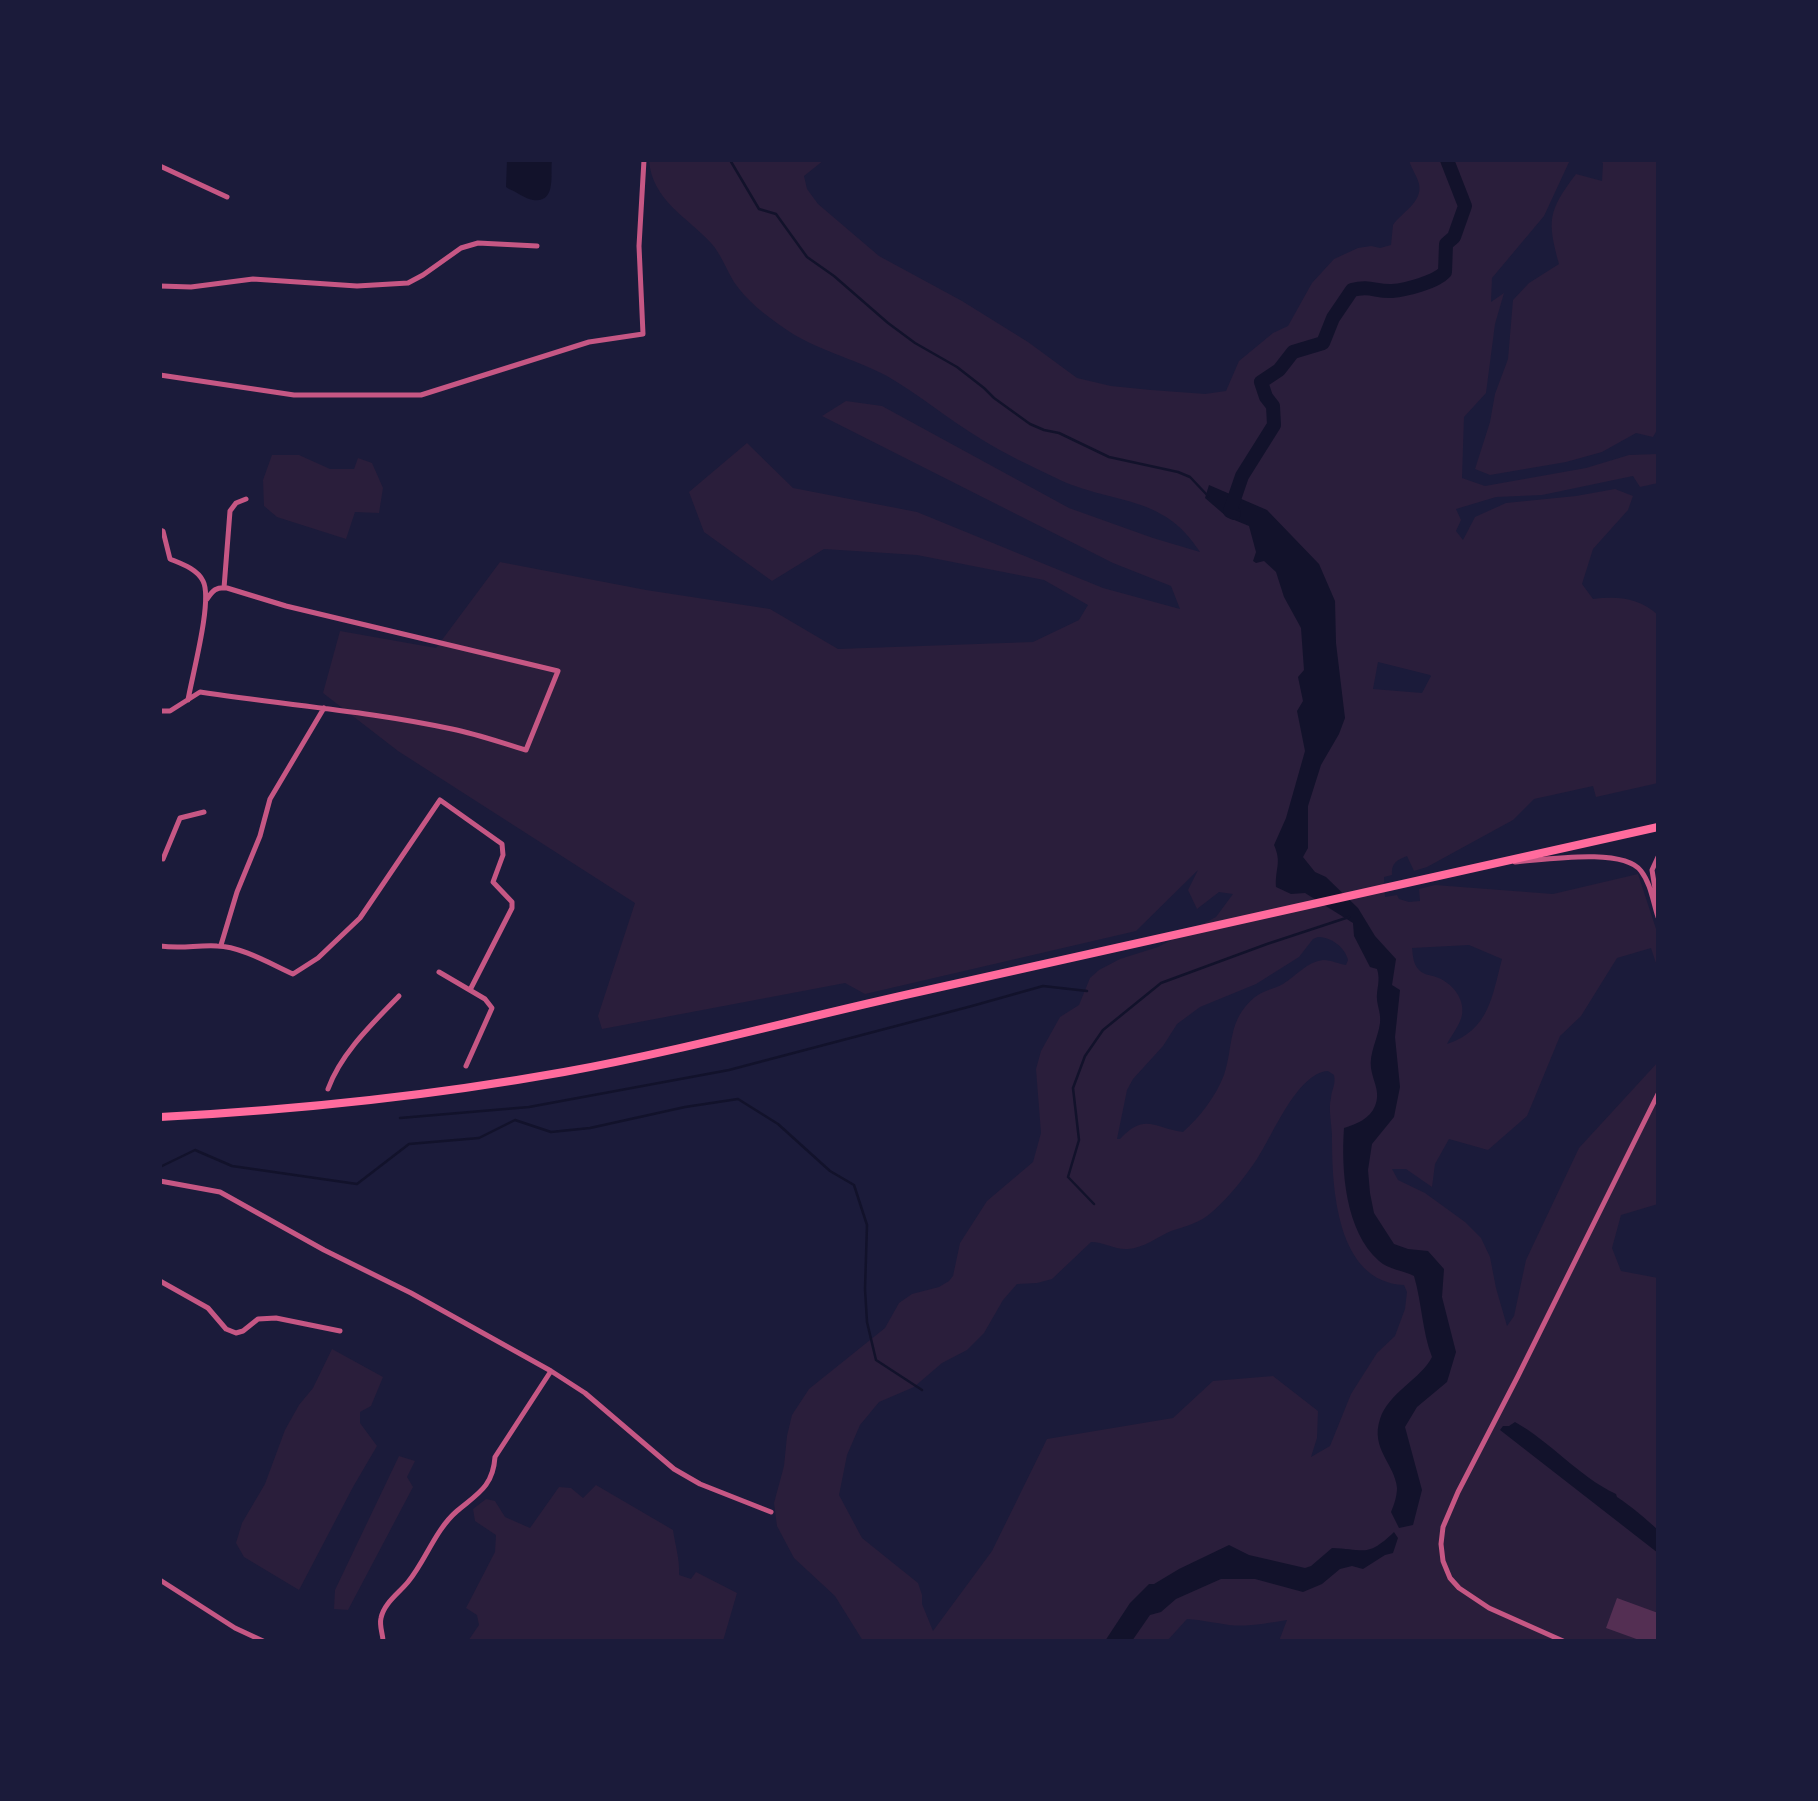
<!DOCTYPE html>
<style>
body{margin:0}
#map{position:relative;width:1818px;height:1801px;overflow:hidden;background:#1b1b3a;font-family:Merriweather,serif}
canvas{display:block}
.frame{position:absolute;inset:0;border:162px solid #1b1b3a;pointer-events:none}
</style>
<div id="map">
<canvas width="1818" height="1801"></canvas>
<div class="frame"></div>
</div>
<script>
const g = document.querySelector('canvas').getContext('2d');
g.lineJoin = 'round';
function fillPath(path, color) { g.fillStyle = color; g.fill(path, 'evenodd'); }
function stroke(path, color, width, dash) { g.strokeStyle = color; g.lineWidth = width; g.lineCap = dash ? 'butt' : 'round'; g.setLineDash(dash || []); g.stroke(path); }
const green = new Path2D(`
 M 649,160 L 824,160 L 804,176 L 807,189 L 818,204 L 879,256 L 962,301 L 1028,342 L 1077,378 L 1111,386 L 1151,390 L 1205,394 L 1226,391 L 1239,361 L 1273,333 L 1288,326 L 1312,283 L 1334,259 L 1358,248 L 1371,246 L 1380,248 L 1391,245 L 1393,225 C 1402,212 1423,202 1419,184 C 1417,176 1411,168 1409,160 L 1570,160 L 1544,216 L 1492,278 L 1491,302 L 1504,293 L 1495,324 L 1486,393 L 1464,417 L 1462,478 L 1485,486 L 1586,468 L 1629,455 L 1658,454 L 1658,483 L 1640,487 L 1633,476 L 1542,495 L 1496,497 L 1456,509 L 1461,520 L 1456,531 L 1463,540 L 1475,517 L 1506,503 L 1576,496 L 1615,489 L 1633,496 L 1628,510 L 1593,549 L 1582,584 L 1593,599 C 1618,596 1639,598 1658,615 L 1658,783 L 1596,797 L 1593,786 L 1534,799 L 1513,820 L 1427,867 L 1414,871 L 1407,856 C 1397,860 1391,863 1392,875 L 1384,877 L 1385,897 L 1397,895 L 1399,899 L 1409,902 L 1420,901 L 1419,889 L 1435,885 L 1553,894 L 1638,874 L 1658,935 L 1658,969 L 1651,948 L 1617,958 L 1581,1016 L 1560,1036 L 1527,1116 L 1488,1150 L 1449,1139 L 1435,1164 L 1432,1187 L 1406,1169 L 1392,1169 L 1398,1180 L 1425,1193 L 1465,1222 L 1481,1238 L 1490,1257 L 1496,1288 L 1507,1326 L 1514,1316 L 1526,1260 L 1579,1148 L 1658,1062 L 1658,1204 L 1621,1215 L 1612,1248 L 1621,1271 L 1658,1278 L 1658,1641 L 1279,1641 L 1287,1620 C 1268,1623 1248,1627 1229,1625 C 1215,1623 1202,1620 1187,1619 L 1167,1641 L 863,1641 L 835,1596 L 794,1558 L 777,1526 L 774,1503 L 784,1466 L 787,1436 L 792,1415 L 809,1389 L 885,1328 L 899,1303 L 912,1294 L 939,1287 L 949,1281 L 953,1276 L 960,1243 L 987,1201 L 1033,1162 L 1041,1133 L 1036,1069 L 1041,1051 L 1060,1017 L 1079,1005 L 1090,978 L 1099,970 L 1120,959 L 1158,947 L 1216,917 L 1233,894 L 1219,892 L 1197,909 L 1188,890 L 1198,870 L 1136,931 L 865,994 L 845,983 L 602,1029 L 598,1016 L 635,903 L 398,751 L 323,693 L 340,631 L 436,648 L 500,562 L 646,590 L 770,609 L 838,649 L 1033,642 L 1079,620 L 1088,605 L 1044,580 L 917,555 L 824,549 L 772,581 L 704,532 L 689,492 L 747,443 L 793,488 L 917,512 L 1103,588 L 1180,609 L 1171,586 L 1113,563 L 822,416 L 846,401 L 882,406 L 1069,508 L 1153,538 L 1200,552 C 1163,493 1111,505 1056,478 C 1031,466 1005,454 981,439 C 949,420 920,395 887,376 C 853,358 815,350 784,328 C 765,315 746,300 734,282 C 726,269 721,254 711,243 C 686,216 652,200 649,160 ZM 1378,662 L 1430,675 L 1431,676 L 1422,693 L 1373,689 ZM 1318,937 C 1331,937 1345,947 1348,960 L 1346,965 C 1338,964 1332,960 1323,960 C 1307,962 1297,975 1283,984 C 1274,989 1264,990 1255,997 C 1227,1020 1234,1045 1224,1075 C 1216,1096 1200,1117 1183,1132 C 1154,1128 1145,1112 1120,1139 L 1117,1139 L 1127,1090 L 1133,1079 L 1163,1046 L 1177,1024 L 1200,1007 L 1256,984 L 1299,957 L 1313,939 ZM 1469,945 L 1502,959 C 1492,997 1489,1030 1447,1044 C 1451,1036 1460,1025 1462,1015 C 1465,998 1451,982 1436,977 C 1430,975 1425,975 1420,971 C 1413,965 1413,956 1412,948 ZM 1328,1071 L 1334,1075 C 1336,1085 1332,1088 1331,1098 C 1328,1109 1332,1125 1332,1137 C 1332,1187 1336,1282 1404,1285 L 1407,1292 L 1405,1309 L 1395,1336 L 1377,1353 L 1351,1394 L 1330,1446 L 1311,1457 L 1317,1438 L 1318,1411 L 1273,1376 L 1213,1381 L 1173,1418 L 1047,1439 L 992,1551 L 933,1631 L 922,1604 L 922,1595 L 918,1583 L 862,1538 L 839,1495 L 847,1455 L 860,1425 L 879,1402 L 914,1387 L 942,1363 L 967,1350 L 984,1333 L 1003,1300 L 1017,1284 L 1037,1283 L 1052,1279 L 1091,1242 C 1104,1242 1115,1250 1128,1249 C 1144,1248 1157,1237 1171,1231 C 1186,1226 1200,1223 1212,1212 C 1229,1197 1245,1177 1257,1159 C 1273,1135 1297,1073 1328,1071 Z
 M 1600,160 L 1658,160 L 1658,428 L 1653,437 L 1636,433 L 1602,452 L 1566,462 L 1490,475 L 1475,469 L 1490,422 L 1495,394 L 1508,359 L 1513,300 L 1529,283 L 1559,264 C 1547,220 1548,211 1576,174 L 1602,181 L 1603,163 Z
 M 272,455 L 299,455 L 330,469 L 354,469 L 358,458 L 372,463 L 383,488 L 379,513 L 355,512 L 346,539 L 277,517 L 264,506 L 263,480 Z
 M 332,1349 L 383,1377 L 371,1406 L 360,1412 L 360,1423 L 377,1446 L 353,1487 L 299,1590 L 244,1557 L 236,1543 L 242,1523 L 265,1484 L 285,1430 L 299,1405 L 313,1388 Z
 M 399,1456 L 415,1461 L 407,1477 L 413,1487 L 348,1610 L 334,1609 L 335,1590 Z
 M 596,1485 L 673,1530 C 675,1545 680,1559 679,1575 L 691,1579 L 696,1572 L 737,1593 L 723,1641 L 468,1641 L 479,1625 L 477,1615 L 466,1608 L 495,1552 L 496,1535 L 475,1521 L 473,1509 L 486,1499 L 495,1501 L 505,1517 L 530,1528 L 559,1487 L 571,1488 L 583,1498 Z`);
const water = new Path2D(`
 M 507,160 L 552,160 C 550,174 557,203 533,200 C 525,199 517,192 509,189 L 506,187 Z
 M 1209,485 L 1267,510 L 1319,564 L 1335,601 L 1336,643 L 1345,718 L 1339,734 L 1321,765 L 1308,806 L 1308,848 L 1303,857 L 1315,872 L 1326,877 L 1358,908 L 1375,936 L 1396,959 L 1392,985 L 1400,990 L 1395,1037 L 1400,1087 L 1394,1117 L 1372,1144 L 1368,1170 L 1370,1193 L 1374,1213 L 1394,1244 L 1408,1249 L 1428,1251 L 1444,1269 L 1442,1297 L 1456,1352 L 1447,1382 L 1417,1407 L 1405,1427 L 1422,1490 L 1413,1525 L 1399,1528 L 1391,1512 C 1394,1505 1397,1496 1397,1488 C 1395,1464 1370,1449 1380,1419 C 1389,1392 1420,1380 1432,1357 C 1422,1331 1422,1303 1414,1276 C 1403,1270 1389,1270 1379,1261 C 1345,1231 1341,1170 1344,1128 C 1356,1124 1370,1119 1375,1106 C 1381,1092 1373,1082 1371,1068 C 1369,1053 1378,1038 1380,1023 C 1381,1014 1378,1008 1377,1000 C 1376,989 1381,981 1377,969 L 1370,967 L 1354,936 L 1353,923 L 1305,893 L 1291,894 L 1276,887 C 1275,868 1282,863 1274,845 L 1286,818 L 1305,751 L 1297,711 L 1303,701 L 1298,677 L 1304,670 L 1301,628 L 1284,597 L 1276,572 L 1264,561 L 1256,563 L 1253,561 L 1256,552 L 1249,526 L 1227,517 L 1205,498 Z
 M 1515,1422 C 1551,1442 1578,1476 1616,1494 L 1617,1497 C 1631,1506 1646,1519 1658,1530 L 1658,1553 L 1500,1430 L 1503,1426 L 1509,1426 Z
 M 1394,1532 L 1398,1538 L 1393,1553 L 1385,1555 L 1363,1569 L 1352,1566 L 1340,1569 L 1322,1584 L 1303,1592 L 1255,1579 L 1221,1579 L 1176,1599 L 1161,1612 L 1150,1615 L 1132,1641 L 1105,1641 L 1130,1603 L 1149,1584 L 1154,1584 L 1179,1569 L 1229,1545 L 1249,1555 L 1305,1568 L 1311,1566 L 1332,1548 C 1365,1549 1367,1558 1394,1532 Z`);
const stream = new Path2D(`
 M 730,160 L 759,209 L 776,214 L 807,257 L 834,276 L 888,323 L 915,343 L 957,367 L 984,388 L 994,398 L 1030,424 L 1044,430 L 1059,433 L 1109,457 L 1178,472 L 1190,477 L 1208,496
 M 400,1118 L 529,1107 L 729,1070 L 972,1006 L 1043,986 L 1087,991
 M 160,1167 L 195,1150 L 232,1166 L 357,1184 L 409,1144 L 479,1138 L 515,1120 L 551,1132 L 590,1128 L 685,1107 L 738,1099 L 778,1124 L 830,1171 L 854,1185 L 867,1225 L 865,1289 L 867,1322 L 876,1360 L 922,1390
 M 1094,1204 L 1068,1177 L 1079,1140 L 1073,1088 L 1085,1056 L 1103,1030 L 1161,983 L 1267,944 L 1349,917`);
const river = new Path2D(`
 M 1234,513 L 1230,511 L 1242,476 L 1274,425 L 1273,406 L 1266,397 L 1261,382 L 1279,370 L 1293,352 L 1323,343 L 1333,318 L 1352,290 C 1370,285 1376,292 1392,291 C 1406,290 1436,282 1445,272 L 1446,244 L 1454,237 L 1465,206 L 1447,160`);
const building = new Path2D(`
 M 1617,1598 L 1658,1613 L 1658,1641 L 1642,1641 L 1606,1628 Z`);
const minor = new Path2D(`
 M 160,166 L 227,197
 M 160,286 L 191,287 L 253,279 L 357,286 L 408,283 L 423,275 L 461,248 L 478,243 L 537,246
 M 160,375 L 294,395 L 421,395 L 589,342 L 643,334 L 639,246 L 644,160
 M 160,530 L 163,531 L 170,559 C 182,564 197,569 203,581 C 213,600 192,676 188,700
 M 224,588 L 230,511 L 236,503 L 246,499
 M 160,711 L 170,711 L 200,692 C 284,705 369,711 452,729 C 477,734 502,743 526,750 L 558,671 L 286,606 L 227,588 C 216,587 213,590 207,599
 M 160,858 L 163,859 L 180,818 L 204,812
 M 1515,862 C 1544,860 1623,847 1641,871 C 1651,884 1653,902 1658,917
 M 1657,901 L 1652,870 L 1658,857
 M 221,945 L 237,892 L 260,836 L 270,799 L 324,708
 M 160,946 C 182,949 196,945 217,946 C 240,946 273,965 293,974 L 318,958 L 360,918 L 440,800 L 502,844 L 503,855 L 493,882 L 512,902 L 512,908 L 470,990
 M 439,972 L 485,999 L 492,1008 L 466,1066
 M 328,1089 C 341,1053 373,1023 399,996
 M 160,1181 L 220,1192 L 324,1250 L 411,1293 L 551,1371 L 585,1393 L 674,1469 L 700,1484 L 771,1512
 M 160,1281 L 208,1308 L 226,1329 L 236,1333 L 243,1331 L 258,1319 L 276,1318 L 340,1331
 M 160,1580 L 235,1628 L 263,1641
 M 383,1641 C 383,1634 379,1626 381,1618 C 384,1603 399,1593 408,1582 C 426,1560 435,1530 457,1511 C 477,1494 493,1487 495,1457 L 551,1371
 M 1563,1641 L 1489,1608 L 1459,1588 L 1450,1578 L 1443,1561 L 1441,1544 L 1443,1527 L 1458,1492 L 1518,1376 L 1658,1094`);
const trunk = new Path2D(`
 M 160,1117 C 296,1110 430,1096 564,1072 C 685,1050 804,1017 923,991 C 1168,936 1413,882 1658,827`);
fillPath(green, '#2a1e3b');
fillPath(water, '#12122b');
stroke(stream, '#12122b', 2.5);
stroke(river, '#12122b', 14);
fillPath(building, '#542f53');
stroke(minor, '#c65784', 5);
stroke(trunk, '#ff6b9d', 8);
</script>
